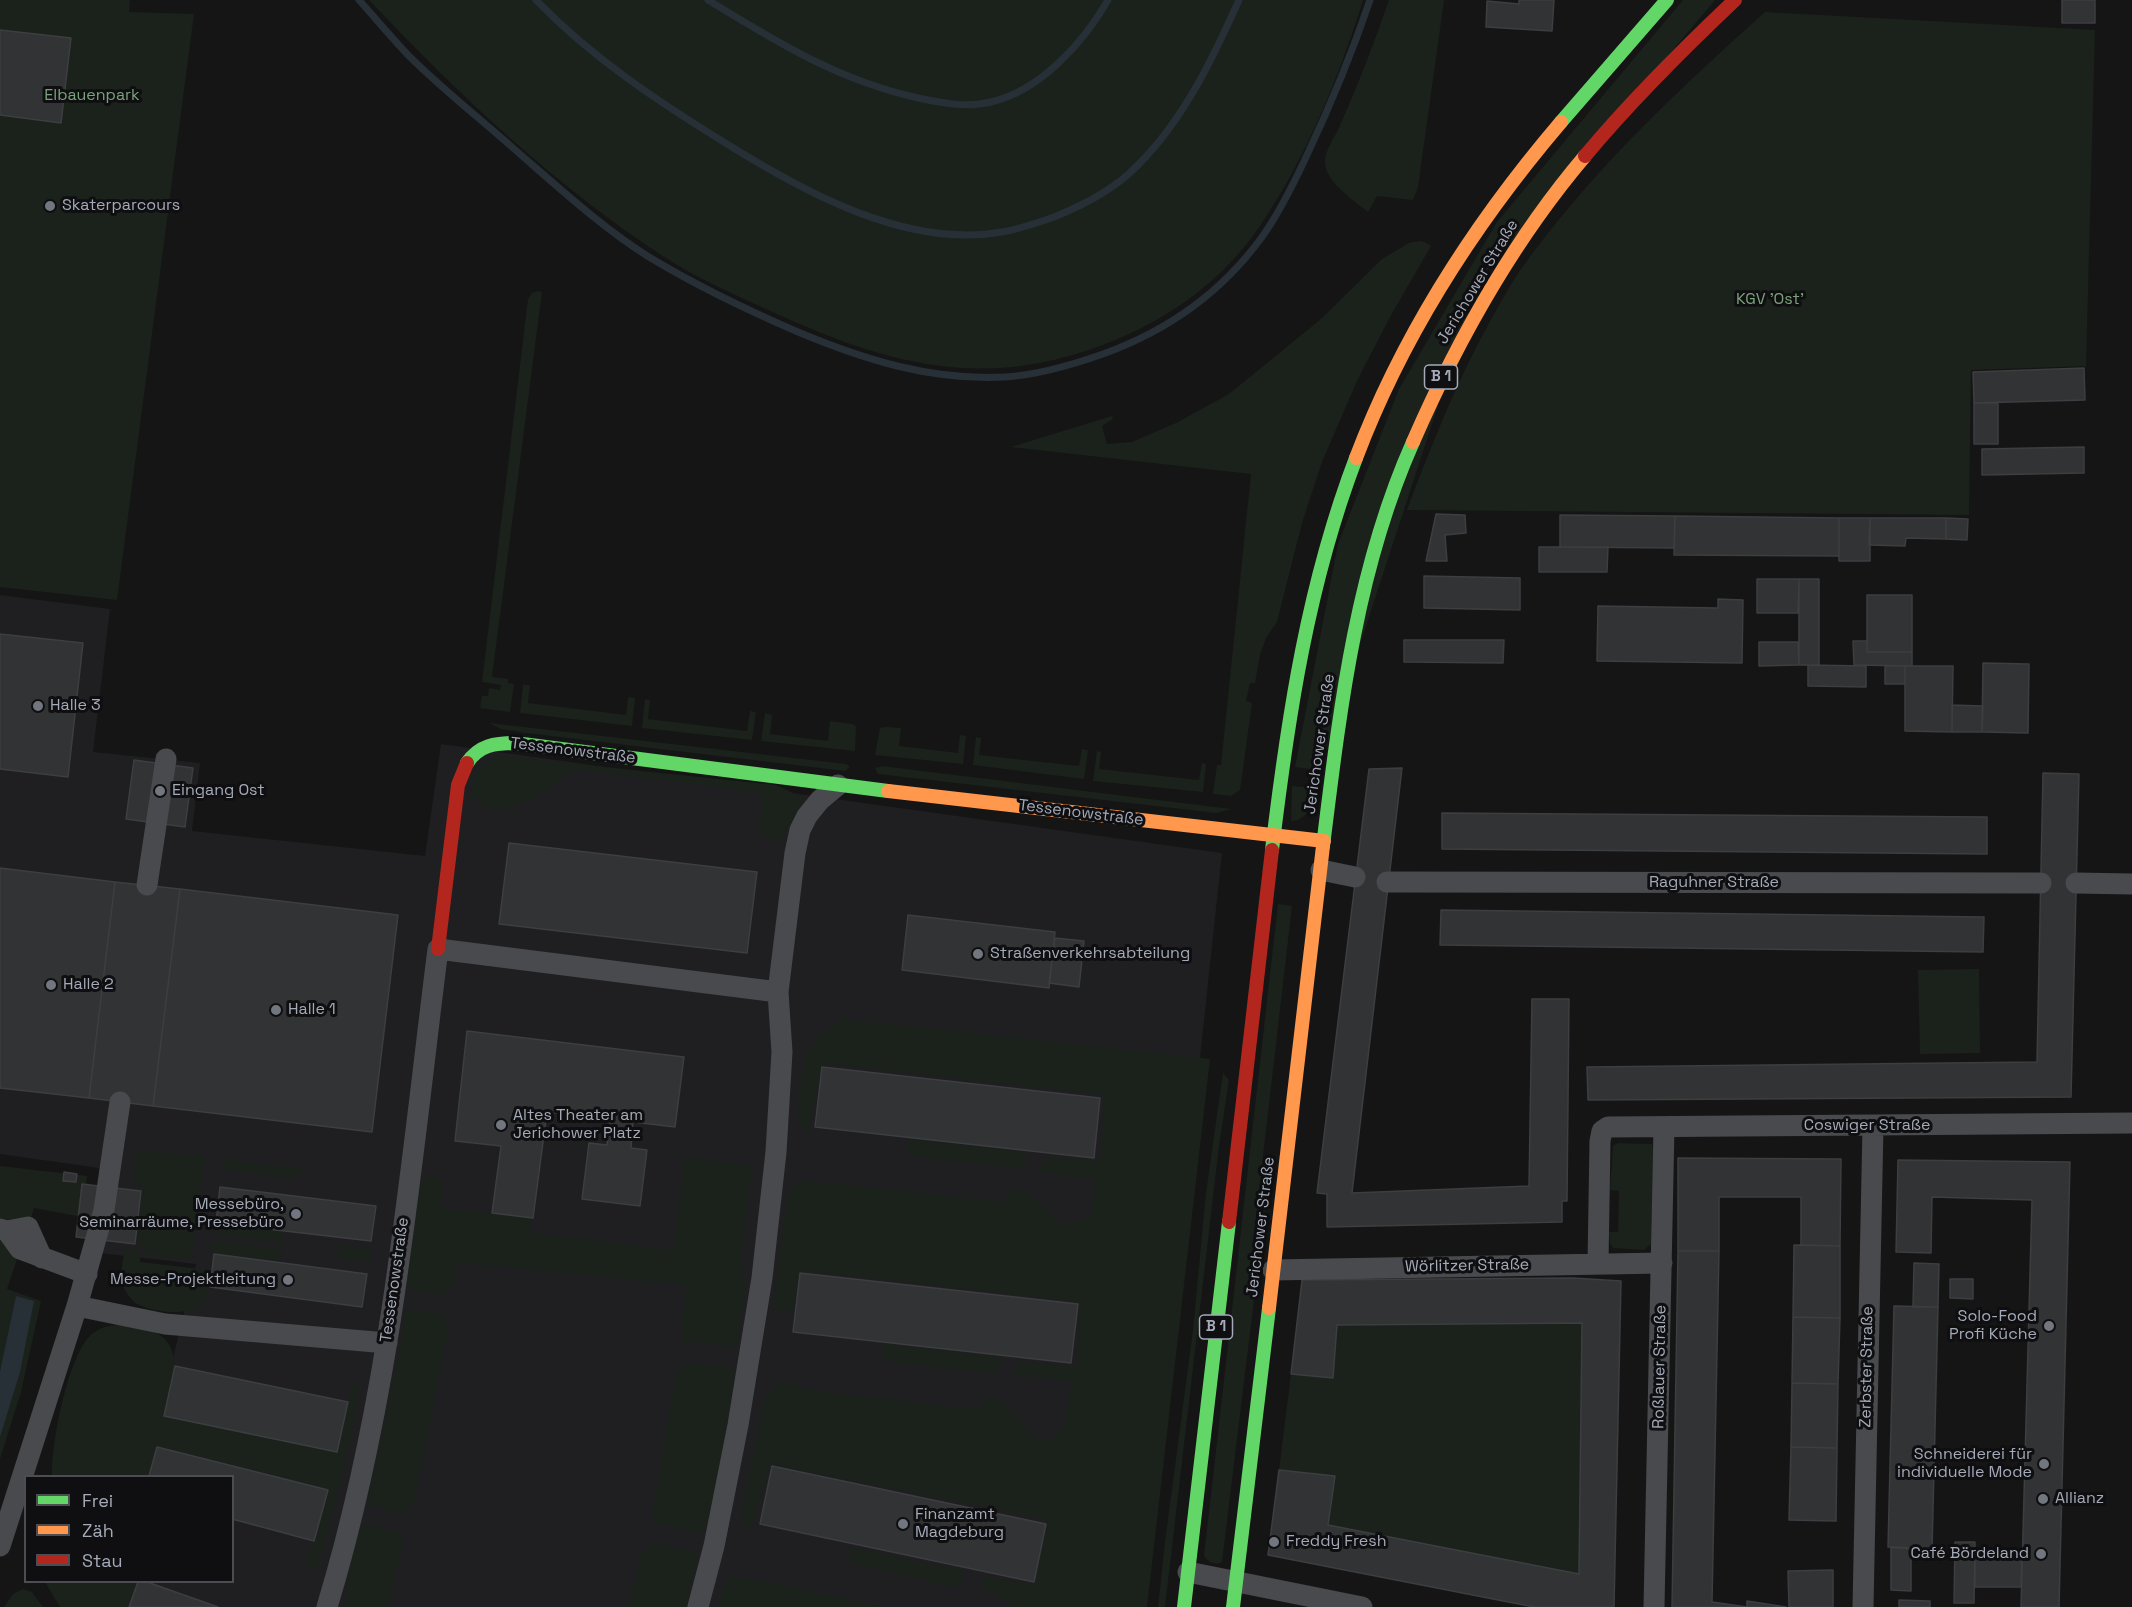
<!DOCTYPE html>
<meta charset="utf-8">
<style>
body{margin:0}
#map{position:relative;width:2132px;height:1607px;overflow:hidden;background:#151515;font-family:"Space Grotesk",sans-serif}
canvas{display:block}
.legend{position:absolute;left:24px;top:1475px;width:210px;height:108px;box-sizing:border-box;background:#0f0f11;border:2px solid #4b4d53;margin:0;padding:8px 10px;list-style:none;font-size:18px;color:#a4aab7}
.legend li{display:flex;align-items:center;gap:12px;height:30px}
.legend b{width:30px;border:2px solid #4b4d53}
</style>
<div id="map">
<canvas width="2132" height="1607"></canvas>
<ul class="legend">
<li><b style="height:8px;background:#63d668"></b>Frei</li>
<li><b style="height:8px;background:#ff974d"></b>Zäh</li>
<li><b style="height:8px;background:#b3261e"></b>Stau</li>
</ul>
</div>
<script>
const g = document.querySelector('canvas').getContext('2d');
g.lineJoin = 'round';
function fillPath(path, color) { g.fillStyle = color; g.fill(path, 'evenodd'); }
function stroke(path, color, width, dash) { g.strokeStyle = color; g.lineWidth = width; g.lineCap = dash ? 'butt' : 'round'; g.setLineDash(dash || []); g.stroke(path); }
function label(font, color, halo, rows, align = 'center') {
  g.font = font + ' "Space Grotesk",sans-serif'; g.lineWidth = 6; g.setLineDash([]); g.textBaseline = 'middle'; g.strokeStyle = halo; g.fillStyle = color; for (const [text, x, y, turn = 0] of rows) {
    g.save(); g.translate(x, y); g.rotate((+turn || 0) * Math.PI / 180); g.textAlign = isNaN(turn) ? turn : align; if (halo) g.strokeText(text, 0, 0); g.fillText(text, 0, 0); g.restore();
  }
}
const built = new Path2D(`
 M 0,595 L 110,609 L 93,752 L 200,763 L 192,831 L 425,856 L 441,744 L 1222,853 L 1141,1607 L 118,1607 L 120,1582 L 232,1582 L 232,1476 L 144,1476 L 196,1264 L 100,1253 L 113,1170 L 0,1154 Z`);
const green = new Path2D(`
 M 0,0 L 130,0 L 129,12 L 194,14 L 117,600 L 0,587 Z
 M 369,0 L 1363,0 C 1339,78 1301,171 1252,237 C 1214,288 1160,324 1100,346 C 982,390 887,364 777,314 C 740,297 700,280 666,258 C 556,187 459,95 369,0 Z
 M 1389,0 L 1444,0 L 1418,187 L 1413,200 L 1377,196 L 1368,212 C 1354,201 1327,183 1325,164 C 1324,153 1333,139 1338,130 C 1357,87 1374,44 1389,0 Z
 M 1683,0 L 1715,0 L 1479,280 L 1319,770 L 1295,767 L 1338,544 L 1399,389 L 1497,222 Z
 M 1765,12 L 2095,30 L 2086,366 L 1971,370 L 1969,515 L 1407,510 C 1431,446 1456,383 1489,323 C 1499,306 1508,288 1519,272 C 1588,174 1677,91 1765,12 Z
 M 1419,241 L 1425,242 L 1431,246 L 1390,317 L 1357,381 L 1322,462 L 1302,523 L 1277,622 L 1266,638 L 1260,655 L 1255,683 L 1250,683 L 1246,701 L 1252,703 L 1240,790 L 1231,796 L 1213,794 L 1217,765 L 1221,765 L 1251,474 L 1011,447 L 1112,416 L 1113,419 L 1102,426 L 1107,444 L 1132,442 L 1176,423 L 1229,394 L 1321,319 L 1382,259 L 1409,243 Z
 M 537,291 L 542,292 L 492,677 L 508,679 L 508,683 L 514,684 L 510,712 L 480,708 L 482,696 L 488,696 L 489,688 L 500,690 L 501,685 L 482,682 L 528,299 L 532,293 Z
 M 523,685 L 530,685 L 528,703 L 626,715 L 628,697 L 635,698 L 632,726 L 520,713 Z
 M 645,699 L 650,700 L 648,719 L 747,731 L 750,711 L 756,712 L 752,740 L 642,728 Z
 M 765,713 L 772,715 L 770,734 L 828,741 L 830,721 L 852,724 L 856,726 L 855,751 L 761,741 Z
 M 489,723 L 846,764 L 850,767 L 845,771 L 526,733 L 501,729 Z
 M 885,727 L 901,728 L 899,746 L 958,753 L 960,735 L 966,736 L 963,764 L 875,755 L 880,728 Z
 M 976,737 L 981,738 L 979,755 L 1079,766 L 1082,749 L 1088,750 L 1084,779 L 973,765 Z
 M 1097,751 L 1101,752 L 1099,769 L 1199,780 L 1202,763 L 1206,764 L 1203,792 L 1093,781 Z
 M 499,756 L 776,785 L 804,798 L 781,841 L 759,833 L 763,793 L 579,769 L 570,772 C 545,788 496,831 471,795 C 472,773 478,765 499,756 Z
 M 882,766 L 1231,809 L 1216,813 L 878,774 L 875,768 Z
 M 1292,786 L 1315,788 C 1313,802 1308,821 1291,821 Z
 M 1278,904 L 1292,906 L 1263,1156 L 1266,1202 L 1222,1562 C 1214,1566 1209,1562 1204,1556 Z
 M 1979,969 L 1980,1053 L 1920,1054 L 1918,970 Z
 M 844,1019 L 1210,1059 L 1147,1607 L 1016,1607 L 981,1587 L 983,1577 L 1035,1584 L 1048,1520 L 770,1464 L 751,1532 L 744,1523 L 742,1511 L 764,1399 L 775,1386 L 781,1381 L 809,1390 L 982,1410 L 985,1396 L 997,1398 L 1037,1439 L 1052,1439 C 1069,1424 1069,1404 1071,1382 L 1016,1375 L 1019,1361 L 1076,1367 L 1081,1302 L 799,1270 L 794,1311 L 773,1308 L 787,1199 L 794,1184 L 800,1180 L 1006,1202 L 1009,1187 L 1030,1195 L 1064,1226 L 1090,1217 L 1096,1180 L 1041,1172 L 1045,1157 L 1100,1161 L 1105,1095 L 823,1063 L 807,1135 C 805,1131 801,1127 800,1123 C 794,1105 803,1056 815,1042 C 822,1032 834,1025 844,1019 Z
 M 1223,1073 L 1229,1080 L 1219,1146 L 1165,1607 L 1158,1607 L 1165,1542 L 1193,1330 L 1206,1193 Z
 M 907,1139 L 1026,1152 L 1024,1164 L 1016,1168 L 914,1156 L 906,1152 Z
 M 1618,1143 L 1652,1144 L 1653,1149 L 1651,1244 L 1644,1250 L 1613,1248 L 1610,1243 L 1609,1232 L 1618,1232 L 1619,1191 L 1610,1190 L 1613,1146 Z
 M 137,1150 L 204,1157 L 192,1260 L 145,1254 L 146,1245 L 137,1244 L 142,1186 L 133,1185 Z
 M 685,1158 L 752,1165 L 740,1267 L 746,1287 L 737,1346 L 684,1341 L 681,1334 L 686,1285 L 456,1262 C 454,1269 455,1280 452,1287 C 446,1300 415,1294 406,1286 L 417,1185 L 430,1178 L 444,1179 L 441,1208 L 533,1218 L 531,1233 L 673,1250 Z
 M 222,1159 L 303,1169 L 299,1175 L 293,1178 L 230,1170 L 224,1167 Z
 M 0,1166 L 87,1176 L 82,1217 L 34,1208 L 7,1289 L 41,1301 L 21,1392 L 0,1459 Z
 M 215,1224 L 283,1232 L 281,1243 L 214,1235 Z
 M 212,1241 L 281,1249 L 280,1261 L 211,1253 Z
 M 339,1244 L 371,1248 L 369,1261 L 337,1258 Z
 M 125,1249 L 140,1250 L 140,1262 L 208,1270 C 208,1280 209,1294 203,1302 C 192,1318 152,1312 137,1304 C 132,1301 128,1295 125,1290 C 118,1278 123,1262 125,1249 Z
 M 408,1310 L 420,1310 L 443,1315 L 448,1327 L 415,1498 L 409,1509 L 401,1513 L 369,1505 L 368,1499 L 399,1355 L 404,1319 Z
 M 1582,1323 L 1579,1574 L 1328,1525 L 1334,1476 L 1279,1470 L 1291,1374 L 1333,1378 L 1337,1325 Z
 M 123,1325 C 134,1328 150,1329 160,1335 C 187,1354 168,1391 165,1416 L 337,1452 L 351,1387 L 360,1389 L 342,1476 L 317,1570 L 306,1566 L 327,1490 L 157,1447 L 149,1476 L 52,1476 C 51,1445 67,1360 89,1337 C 98,1327 109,1325 123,1325 Z
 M 883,1344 L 1002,1357 L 1000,1370 L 992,1373 L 890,1362 L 882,1357 Z
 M 687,1363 L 725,1366 L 731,1367 L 734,1372 L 728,1428 L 706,1529 L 701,1533 L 658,1524 L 652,1514 L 676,1374 L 683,1364 Z
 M 367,1525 L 397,1532 L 403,1543 L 387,1607 L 344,1607 L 348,1596 L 345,1586 L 361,1526 Z
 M 654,1543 L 697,1553 L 698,1557 L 685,1607 L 628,1607 L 642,1553 Z
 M 849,1547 L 964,1571 L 962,1583 L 955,1587 L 852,1563 L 848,1556 Z
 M 744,1577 L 884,1607 L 718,1607 L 723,1591 L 731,1579 Z
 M 45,1582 L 138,1582 L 129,1607 L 60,1607 Z
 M 23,1589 L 32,1592 L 43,1607 L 4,1607 L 13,1594 Z`);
const water = new Path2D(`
 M 16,1296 L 34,1301 L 20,1372 L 0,1437 L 0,1372 Z`);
const stream = new Path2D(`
 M 359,0 C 375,18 391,37 408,55 C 441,88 478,117 513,148 C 557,186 600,226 649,257 C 697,286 747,310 798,332 C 865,360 932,381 1005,377 C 1038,375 1072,365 1103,354 C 1167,331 1222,292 1262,237 C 1280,212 1294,183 1307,155 C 1331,104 1352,53 1370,0
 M 536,0 C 592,58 659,102 727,144 C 804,192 907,249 1002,232 C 1019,229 1037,223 1054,217 C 1084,205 1115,189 1138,165 C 1184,119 1213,58 1239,0
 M 708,0 C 778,43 838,80 918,98 C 942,103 967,108 991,102 C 1040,91 1084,42 1108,0`);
const building = new Path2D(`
 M 1519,0 L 1554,0 L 1552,31 L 1486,27 L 1487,1 L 1519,4 Z
 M 2062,0 L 2095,0 L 2095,23 L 2062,23 Z
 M 0,30 L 71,38 L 61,123 L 0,115 Z
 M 2084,368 L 2085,400 L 1974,403 L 1973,372 Z
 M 1974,403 L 1998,403 L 1998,444 L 1974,444 Z
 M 2084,447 L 2084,473 L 1982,475 L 1982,449 Z
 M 1436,514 L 1465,515 L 1466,533 L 1445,535 L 1447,561 L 1426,561 Z
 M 1560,515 L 1675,516 L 1674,548 L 1560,547 Z
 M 1675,516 L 1839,518 L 1839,556 L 1674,555 Z
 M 1839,518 L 1870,518 L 1870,561 L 1839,561 Z
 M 1870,518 L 1946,518 L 1946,539 L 1906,538 L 1905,546 L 1869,545 Z
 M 1946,518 L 1968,519 L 1967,540 L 1946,539 Z
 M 1539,547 L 1608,547 L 1607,572 L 1539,572 Z
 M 1424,576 L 1520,578 L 1520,610 L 1424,608 Z
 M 1757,579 L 1799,579 L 1798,613 L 1757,613 Z
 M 1799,579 L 1819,579 L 1819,665 L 1799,665 Z
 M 1867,595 L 1912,595 L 1912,652 L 1867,652 Z
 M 1718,599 L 1743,600 L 1742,663 L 1597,661 L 1598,606 L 1718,608 Z
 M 0,634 L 83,643 L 68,777 L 0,769 Z
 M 1404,640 L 1504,640 L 1503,663 L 1404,662 Z
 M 1853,641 L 1867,641 L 1867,652 L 1912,652 L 1912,666 L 1854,665 Z
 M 1759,642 L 1798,642 L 1799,665 L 1759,666 Z
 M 1983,663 L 2029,664 L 2028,733 L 1982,732 Z
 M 1808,665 L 1866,666 L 1866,687 L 1808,686 Z
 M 1885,666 L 1905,666 L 1905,684 L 1885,684 Z
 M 1905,666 L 1953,666 L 1952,732 L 1905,731 Z
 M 1952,705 L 1983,706 L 1982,732 L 1952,732 Z
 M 134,760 L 193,768 L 185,827 L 126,819 Z
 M 1402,768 L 1352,1193 L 1529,1186 L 1532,999 L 1569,999 L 1567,1201 L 1562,1201 L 1562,1222 L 1327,1227 L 1327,1194 L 1317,1193 L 1369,769 Z
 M 2043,773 L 2079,774 L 2071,1097 L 1588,1100 L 1587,1067 L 2037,1062 Z
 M 1442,813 L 1987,817 L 1987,854 L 1442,849 Z
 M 509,843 L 757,872 L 747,953 L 499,924 Z
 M 0,868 L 115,882 L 89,1098 L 0,1088 Z
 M 115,882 L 180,889 L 153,1106 L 89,1098 Z
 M 180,889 L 398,915 L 372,1132 L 153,1106 Z
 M 1441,910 L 1984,917 L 1983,952 L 1440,945 Z
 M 908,915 L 1055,932 L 1049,988 L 902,970 Z
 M 1055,938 L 1084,941 L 1079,987 L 1049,983 Z
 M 467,1031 L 684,1057 L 675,1127 L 633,1122 L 631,1148 L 647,1150 L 640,1206 L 582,1199 L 589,1143 L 607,1145 L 610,1119 L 547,1112 L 533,1218 L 492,1213 L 501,1146 L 455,1141 Z
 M 822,1067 L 1100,1098 L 1094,1158 L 815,1127 Z
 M 1678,1158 L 1841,1159 L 1840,1246 L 1801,1245 L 1801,1197 L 1719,1197 L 1719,1251 L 1678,1251 Z
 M 1898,1160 L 2070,1162 L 2059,1607 L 2021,1607 L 2032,1200 L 1932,1197 L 1931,1253 L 1896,1252 Z
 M 64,1172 L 77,1174 L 76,1182 L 63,1181 Z
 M 82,1184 L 141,1191 L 135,1244 L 76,1237 Z
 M 220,1187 L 376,1206 L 371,1241 L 216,1223 Z
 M 1794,1245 L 1840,1246 L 1840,1318 L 1793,1317 Z
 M 1678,1251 L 1719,1251 L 1712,1602 L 1747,1607 L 1672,1607 Z
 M 214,1254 L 367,1274 L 362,1307 L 210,1287 Z
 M 1914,1263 L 1939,1264 L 1938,1307 L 1913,1307 Z
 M 800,1273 L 1078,1304 L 1071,1363 L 793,1332 Z
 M 1573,1278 L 1621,1281 L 1614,1607 L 1534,1607 L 1268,1555 L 1279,1470 L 1335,1476 L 1328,1525 L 1579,1574 L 1582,1323 L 1337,1325 L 1333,1378 L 1291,1374 L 1302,1280 Z
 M 1950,1279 L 1973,1279 L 1973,1299 L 1950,1298 Z
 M 1894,1306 L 1938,1307 L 1932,1550 L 1888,1547 Z
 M 1793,1317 L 1840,1318 L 1838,1384 L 1792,1383 Z
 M 175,1366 L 348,1402 L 337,1452 L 164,1416 Z
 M 1792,1383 L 1838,1384 L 1837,1448 L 1791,1447 Z
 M 157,1447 L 328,1490 L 314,1541 L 232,1519 L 232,1476 L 149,1476 Z
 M 1791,1447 L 1837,1448 L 1836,1521 L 1789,1520 Z
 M 772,1466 L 1046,1524 L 1034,1582 L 760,1524 Z
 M 1955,1542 L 1975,1542 L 1974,1603 L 1954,1603 Z
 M 1891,1547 L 1911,1548 L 1911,1591 L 1891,1590 Z
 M 1975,1550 L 2022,1550 L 2021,1587 L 1975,1587 Z
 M 1833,1570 L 1833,1607 L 1789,1607 L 1788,1571 Z
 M 138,1582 L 147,1582 L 218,1607 L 129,1607 Z
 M 1899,1600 L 1930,1601 L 1930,1607 L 1899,1607 Z
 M 1747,1601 L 1786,1607 L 1747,1607 Z`);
const streetTunnel = new Path2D(`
 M 1355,877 L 1387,882
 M 2041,883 L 2076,883
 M 120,1102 L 147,885`);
const street = new Path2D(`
 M 1321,870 L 1355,877
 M 1387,882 L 2041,883
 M 2076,883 L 2132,884
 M 147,885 L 166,759
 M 0,1229 L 7,1231 L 28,1227 L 42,1258
 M 7,1231 L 20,1249 L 87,1274
 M 1598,1264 L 1600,1141 L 1602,1131 L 1608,1127 L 2132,1123
 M 1273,1270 L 1662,1263
 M 77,1306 L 165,1324 L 387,1343
 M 0,1546 L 77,1306 L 104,1210 L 120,1102
 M 1188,1572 L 1362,1607
 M 327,1607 C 392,1393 410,1169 438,949 L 778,992
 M 698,1607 L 714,1546 L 738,1425 L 762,1278 L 776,1152 L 782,1052 L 778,992 L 795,853 L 800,830 L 807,816 L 820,800 L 838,785
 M 1654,1607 L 1664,1127
 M 1863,1607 L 1873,1126`);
const fast = new Path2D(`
 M 1561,122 L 1667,0
 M 467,763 C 479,745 495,743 515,743 L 888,791
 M 1323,846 C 1340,709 1356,570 1413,442
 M 1272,850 C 1288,716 1308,584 1356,458
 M 1184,1607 L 1229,1222
 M 1233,1607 L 1269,1308`);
const slow = new Path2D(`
 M 1413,442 C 1458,339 1512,242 1585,156
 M 1356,458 C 1403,334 1475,223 1561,122
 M 888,791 L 1324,841
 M 1269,1308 L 1323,846`);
const jam = new Path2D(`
 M 1585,156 C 1631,101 1682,50 1735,0
 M 438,949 L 458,785 L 467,763
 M 1229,1222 L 1272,850`);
const markers = [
 [50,206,6,"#72767e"],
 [38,706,6,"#72767e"],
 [160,791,6,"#72767e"],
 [978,954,6,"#72767e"],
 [51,985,6,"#72767e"],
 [276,1010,6,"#72767e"],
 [501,1125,6,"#72767e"],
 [296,1214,6,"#72767e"],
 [288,1280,6,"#72767e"],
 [2049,1326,6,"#72767e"],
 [2044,1464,6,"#72767e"],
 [2043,1499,6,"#72767e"],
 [903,1524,6,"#72767e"],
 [1274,1542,6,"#72767e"],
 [2041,1554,6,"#72767e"]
];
const shields = [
 [1441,377,33],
 [1216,1327,33]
];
const shieldNames = [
 ["B 1",1441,377],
 ["B 1",1216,1327]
];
const parkNames = [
 ["Elbauenpark",92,96],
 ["KGV 'Ost'",1770,300]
];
const poiNames = [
 ["Skaterparcours",62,206],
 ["Halle 3",50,706],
 ["Eingang Ost",172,791],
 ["Straßenverkehrsabteilung",990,954],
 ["Halle 2",63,985],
 ["Halle 1",288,1010],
 ["Altes Theater am",513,1116],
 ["Jerichower Platz",513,1134],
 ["Messebüro,",284,1205,"right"],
 ["Seminarräume, Pressebüro",284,1223,"right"],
 ["Messe-Projektleitung",276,1280,"right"],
 ["Solo-Food",2037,1317,"right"],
 ["Profi Küche",2037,1335,"right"],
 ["Schneiderei für",2032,1455,"right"],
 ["individuelle Mode",2032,1473,"right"],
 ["Allianz",2055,1499],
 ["Finanzamt",915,1515],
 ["Magdeburg",915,1533],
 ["Freddy Fresh",1286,1542],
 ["Café Bördeland",2029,1554,"right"]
];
const streetNames = [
 ["Jerichower Straße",1478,282,-59],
 ["Jerichower Straße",1320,744,-82],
 ["Tessenowstraße",573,751,7],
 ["Tessenowstraße",1081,813,7],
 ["Raguhner Straße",1714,883],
 ["Coswiger Straße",1867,1126],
 ["Jerichower Straße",1261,1227,-83],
 ["Wörlitzer Straße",1467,1266,-1],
 ["Tessenowstraße",395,1280,-82],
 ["Roßlauer Straße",1660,1367,-89],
 ["Zerbster Straße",1867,1367,-89]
];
fillPath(built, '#1f1f21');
fillPath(green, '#1a221b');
fillPath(water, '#273037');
stroke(stream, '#273037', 7);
fillPath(building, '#323334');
stroke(building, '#3d3e41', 1.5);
stroke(streetTunnel, '#323335', 21, [21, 10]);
stroke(street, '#484a4e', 21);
stroke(fast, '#63d668', 14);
stroke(slow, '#ff974d', 14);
stroke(jam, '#b3261e', 14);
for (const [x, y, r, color] of markers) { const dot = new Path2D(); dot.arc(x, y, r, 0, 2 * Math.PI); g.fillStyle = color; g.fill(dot); stroke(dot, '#0f0f11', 2); }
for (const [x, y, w] of shields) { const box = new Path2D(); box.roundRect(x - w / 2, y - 12, w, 24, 4.5); g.fillStyle = '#0f0f11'; g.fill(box); stroke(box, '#a4aab7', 1.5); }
label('bold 15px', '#a4aab7', null, shieldNames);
label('16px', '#7aa37b', '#0f0f11', parkNames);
label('16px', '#a4aab7', '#0f0f11', poiNames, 'left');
label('16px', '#a4aab7', '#0f0f11', streetNames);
</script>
